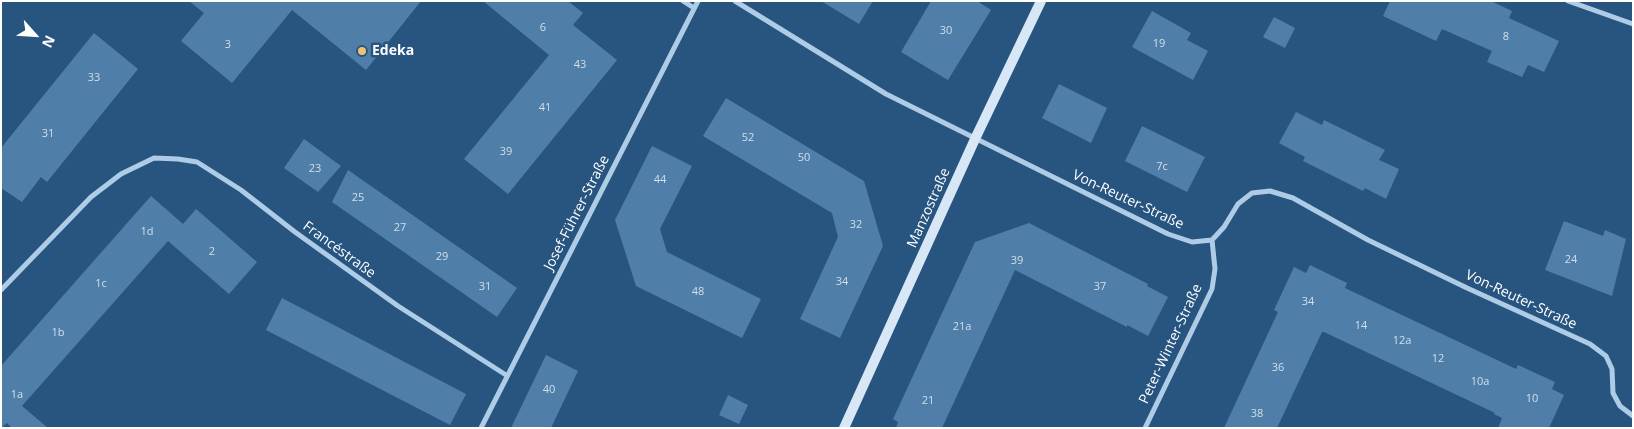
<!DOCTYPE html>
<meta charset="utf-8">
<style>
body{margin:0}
#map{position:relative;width:1634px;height:429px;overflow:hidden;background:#275580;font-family:"Open Sans",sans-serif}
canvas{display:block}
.frame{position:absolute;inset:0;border:2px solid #fff;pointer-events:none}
.north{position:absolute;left:10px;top:10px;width:50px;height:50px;-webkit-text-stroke:4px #275580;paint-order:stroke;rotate:116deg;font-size:14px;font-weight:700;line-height:20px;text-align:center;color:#fff}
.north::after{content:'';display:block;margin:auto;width:18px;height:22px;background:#fff;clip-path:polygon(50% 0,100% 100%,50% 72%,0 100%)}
</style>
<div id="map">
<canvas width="1634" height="429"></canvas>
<div class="frame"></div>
<div class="north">N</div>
</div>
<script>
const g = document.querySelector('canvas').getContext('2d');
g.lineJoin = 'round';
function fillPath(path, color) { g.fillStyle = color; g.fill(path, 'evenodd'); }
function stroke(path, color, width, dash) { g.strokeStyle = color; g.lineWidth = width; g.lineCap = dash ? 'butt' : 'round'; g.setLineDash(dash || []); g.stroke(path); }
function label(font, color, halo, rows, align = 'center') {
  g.font = font + ' "Open Sans",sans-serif'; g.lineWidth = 5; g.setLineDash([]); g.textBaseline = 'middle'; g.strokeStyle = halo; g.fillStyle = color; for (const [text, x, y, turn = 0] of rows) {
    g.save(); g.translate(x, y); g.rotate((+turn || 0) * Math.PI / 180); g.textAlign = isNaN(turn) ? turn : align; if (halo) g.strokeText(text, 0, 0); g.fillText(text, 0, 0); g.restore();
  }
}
const building = new Path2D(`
 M 189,1 L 421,1 L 366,70 L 292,10 L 232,83 L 181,41 L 204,13 Z
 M 483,1 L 568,1 L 583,13 L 573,25 L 617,60 L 508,194 L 464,159 L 549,55 Z
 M 821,1 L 873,1 L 859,24 Z
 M 931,1 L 977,1 L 991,10 L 948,80 L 901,52 Z
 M 1390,1 L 1491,1 L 1512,11 L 1509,18 L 1559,41 L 1544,72 L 1528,65 L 1522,77 L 1487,62 L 1492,51 L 1442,29 L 1436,41 L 1383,16 Z
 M 1152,11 L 1191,33 L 1187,40 L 1208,51 L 1193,80 L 1132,47 Z
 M 1274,17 L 1295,28 L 1285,48 L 1263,37 Z
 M 94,33 L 138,69 L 47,182 L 41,177 L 22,202 L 1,188 L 1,148 Z
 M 1059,84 L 1107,108 L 1091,143 L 1042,118 Z
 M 726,98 L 864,181 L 883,246 L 840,338 L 800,319 L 838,237 L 832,213 L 703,136 Z
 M 1296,112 L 1322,125 L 1324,120 L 1385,150 L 1379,160 L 1399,169 L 1386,199 L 1365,188 L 1363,191 L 1303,161 L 1305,157 L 1279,143 Z
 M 1142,126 L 1205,157 L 1187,192 L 1125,161 Z
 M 304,139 L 341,166 L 318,192 L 284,168 Z
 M 652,146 L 692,166 L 660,229 L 667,252 L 761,299 L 742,338 L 636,286 L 615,220 Z
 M 348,170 L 517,288 L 497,317 L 332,202 Z
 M 151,196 L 183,224 L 196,209 L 257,262 L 229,294 L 168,241 L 22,406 L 48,428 L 12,428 L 7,423 L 1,428 L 1,366 Z
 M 1564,221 L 1603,236 L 1605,230 L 1626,239 L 1612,296 L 1545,270 Z
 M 1029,223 L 1148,284 L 1147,286 L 1168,297 L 1148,336 L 1127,325 L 1127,327 L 1015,270 L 942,428 L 896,428 L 898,422 L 893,419 L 975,242 Z
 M 1310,265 L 1347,283 L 1345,288 L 1516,369 L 1518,365 L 1555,382 L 1552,389 L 1564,395 L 1549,428 L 1498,428 L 1502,418 L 1494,414 L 1495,413 L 1324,332 L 1322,332 L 1277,428 L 1224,428 L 1278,312 L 1274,310 L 1294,267 L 1306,273 Z
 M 282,298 L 466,394 L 450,425 L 266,330 Z
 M 546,355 L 578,371 L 551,428 L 511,428 Z
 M 728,395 L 748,405 L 739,424 L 719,415 Z`);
const street = new Path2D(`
 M 683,1 L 694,8
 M 735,1 L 886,94 L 1168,234 L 1192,242 L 1212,240 L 1224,227 L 1238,204 L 1252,193 L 1270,191 L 1293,198 L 1368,240 L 1467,288 L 1590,344 L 1606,356 L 1612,369 L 1613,393 L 1620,406 L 1633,416
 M 1568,1 L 1633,24
 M 1,290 L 91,197 L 121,174 L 154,158 L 178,159 L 197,162 L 241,190 L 295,232 L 398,306 L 506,375
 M 481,428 L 698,1
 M 1145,428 L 1212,289 L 1215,269 L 1212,240`);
const secondary = new Path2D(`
 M 844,428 L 975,139 L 1041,1`);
const markers = [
 [362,51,5,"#eec173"]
];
const numberNames = [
 ["6",543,28],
 ["30",946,31],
 ["8",1506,37],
 ["19",1159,44],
 ["3",228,45],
 ["43",580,65],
 ["33",94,78],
 ["41",545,108],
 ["31",48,134],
 ["52",748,138],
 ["39",506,152],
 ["50",804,158],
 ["7c",1162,167],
 ["23",315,169],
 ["44",660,180],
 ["25",358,198],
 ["32",856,225],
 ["27",400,228],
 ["1d",147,232],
 ["2",212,252],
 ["29",442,257],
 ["24",1571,260],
 ["39",1017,261],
 ["34",842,282],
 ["1c",101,284],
 ["31",485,287],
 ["37",1100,287],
 ["48",698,292],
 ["34",1308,302],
 ["14",1361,326],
 ["21a",962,327],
 ["1b",58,333],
 ["12a",1402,341],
 ["12",1438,359],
 ["36",1278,368],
 ["10a",1480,382],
 ["40",549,390],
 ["1a",17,395],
 ["10",1532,399],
 ["21",928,401],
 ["38",1257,414]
];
const poiNames = [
 ["Edeka",372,51]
];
const streetNames = [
 ["Von-Reuter-Straße",1128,200,25],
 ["Manzostraße",929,208,-66],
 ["Josef-Führer-Straße",577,213,-63],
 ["Francéstraße",339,250,36],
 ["Von-Reuter-Straße",1521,300,25],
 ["Peter-Winter-Straße",1171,344,-65]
];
fillPath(building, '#4f7fa9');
stroke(street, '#aecce6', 5);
stroke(secondary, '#d7e7f6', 10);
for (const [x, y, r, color] of markers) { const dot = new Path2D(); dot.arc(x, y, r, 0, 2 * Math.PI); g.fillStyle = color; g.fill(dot); stroke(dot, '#275580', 2); }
label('11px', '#d3dfea', null, numberNames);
label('bold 14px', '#fff', '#275580', poiNames, 'left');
label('14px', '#fff', '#275580', streetNames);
</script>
